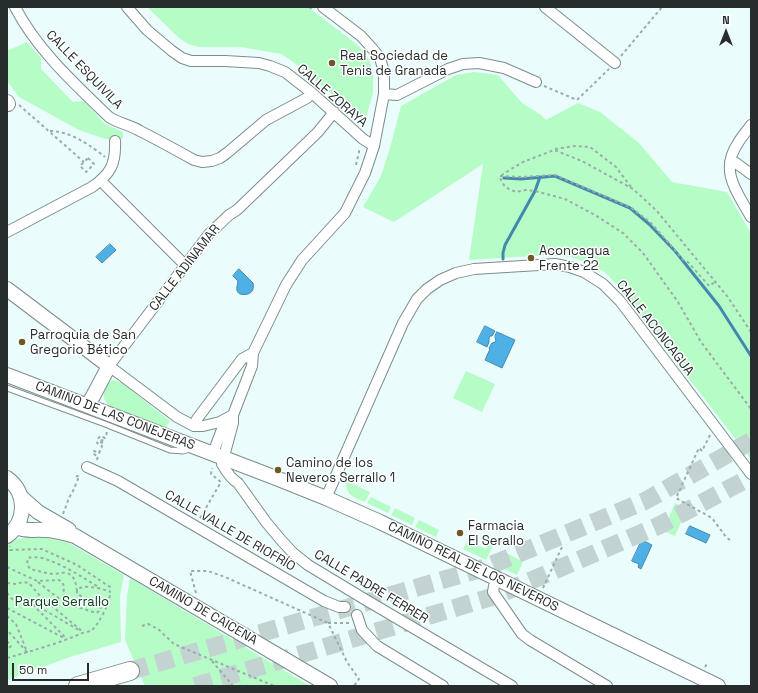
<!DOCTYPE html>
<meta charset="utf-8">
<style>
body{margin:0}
#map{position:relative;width:758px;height:693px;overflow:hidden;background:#eafdfc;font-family:"Space Grotesk",sans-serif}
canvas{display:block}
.frame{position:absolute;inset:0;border:8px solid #262d2c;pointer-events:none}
.north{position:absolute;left:706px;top:12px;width:40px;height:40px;-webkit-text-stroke:3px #fff;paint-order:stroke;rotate:0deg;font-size:11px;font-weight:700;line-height:16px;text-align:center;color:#262d2c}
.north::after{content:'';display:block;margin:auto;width:14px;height:18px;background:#262d2c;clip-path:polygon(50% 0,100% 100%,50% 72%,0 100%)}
.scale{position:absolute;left:12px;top:663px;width:77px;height:18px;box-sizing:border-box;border:2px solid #262d2c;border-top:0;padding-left:5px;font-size:12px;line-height:14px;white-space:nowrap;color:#262d2c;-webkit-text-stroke:3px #fff;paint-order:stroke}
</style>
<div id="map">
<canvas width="758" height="693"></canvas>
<div class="frame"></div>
<div class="north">N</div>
<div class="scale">50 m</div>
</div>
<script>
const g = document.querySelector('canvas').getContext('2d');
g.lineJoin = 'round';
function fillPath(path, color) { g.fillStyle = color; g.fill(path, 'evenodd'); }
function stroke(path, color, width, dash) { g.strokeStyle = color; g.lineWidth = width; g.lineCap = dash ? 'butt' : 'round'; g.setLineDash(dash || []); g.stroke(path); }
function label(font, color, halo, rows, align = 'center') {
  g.font = font + ' "Space Grotesk",sans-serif'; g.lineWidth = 3; g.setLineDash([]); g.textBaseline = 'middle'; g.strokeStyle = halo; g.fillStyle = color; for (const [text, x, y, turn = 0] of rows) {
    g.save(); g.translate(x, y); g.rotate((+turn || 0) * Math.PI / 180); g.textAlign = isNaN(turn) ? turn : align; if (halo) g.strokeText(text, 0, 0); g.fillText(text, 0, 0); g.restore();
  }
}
const green = new Path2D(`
 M 147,7 L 308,7 L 355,43 L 363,51 L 368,58 L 371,65 L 373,77 L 373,93 L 366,118 L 358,116 L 292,61 L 281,54 L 241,47 L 199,47 L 188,44 L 179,38 Z
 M 27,42 L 41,58 L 41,69 L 73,102 L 84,101 L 105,124 L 123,132 L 123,139 L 105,139 L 79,130 L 19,97 L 7,81 L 7,51 Z
 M 474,72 L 498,75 L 522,103 L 541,115 L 546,120 L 578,103 L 600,112 L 639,143 L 672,182 L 727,192 L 751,233 L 751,459 L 615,283 L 606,273 L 590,264 L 571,257 L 550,255 L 469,260 L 483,164 L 394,222 L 363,207 L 381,176 L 390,148 L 401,106 L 456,75 Z
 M 466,371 L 495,384 L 482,412 L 453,398 Z
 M 114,380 L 122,383 L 170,421 L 166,427 L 160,426 C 150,423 114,412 108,405 C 104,401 103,395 104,390 C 105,384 109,382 114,380 Z
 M 346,481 L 370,492 L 365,502 C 353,497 346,495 346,481 Z
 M 371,497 L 391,507 L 388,513 L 367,503 Z
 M 675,503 L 687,509 L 675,536 L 663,531 Z
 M 395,508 L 415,518 L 412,525 L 391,515 Z
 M 419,520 L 439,530 L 436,537 L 415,527 Z
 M 31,537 L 43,537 L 67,542 L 124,575 L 120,596 L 121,642 L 70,657 L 7,680 L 7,544 L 17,539 Z
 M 468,540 L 486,549 L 490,540 L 495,542 L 486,560 L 463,549 Z
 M 505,552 L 523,562 L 517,575 L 498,566 Z
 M 130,578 L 310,686 L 145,686 L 125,640 L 127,596 Z`);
const water = new Path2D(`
 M 110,244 L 116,250 L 102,263 L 96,257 Z
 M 239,269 L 253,283 C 255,292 249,296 240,294 C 235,291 237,287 238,281 L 233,276 Z
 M 485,326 L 495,331 L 492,336 L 490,336 L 489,338 L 489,342 L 487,347 L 477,342 Z
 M 497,332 L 515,340 L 502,368 L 485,360 L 490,349 L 489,348 L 492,343 L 495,342 L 496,341 L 495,337 Z
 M 690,526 L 710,535 L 706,543 L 686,534 Z
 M 642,540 L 652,545 L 641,569 L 638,567 L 639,564 L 632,561 Z`);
const stream = new Path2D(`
 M 504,178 L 521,179 L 555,176 L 630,208 L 649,224 L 675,251 L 719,306 L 751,356
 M 503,259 L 503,253 L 505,245 L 535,191 L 540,177`);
const highwayTunnel = new Path2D(`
 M 130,671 L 484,568 L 645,501 L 751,441
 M 195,686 L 495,596 L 658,526 L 751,477`);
const path = new Path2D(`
 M 309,7 L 314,10
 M 621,56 L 662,7
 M 544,86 L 577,100 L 609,69
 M 19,105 L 84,162
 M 50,131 C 70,131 90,145 105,157
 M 555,149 L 575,146 L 590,147 L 616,167 L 631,187
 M 88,158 L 94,164 L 86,172 L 80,166 Z
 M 356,165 L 359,152 L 359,148
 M 500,176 L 521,177 L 555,175 L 630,207 L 650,222 L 675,250 L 682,259 L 689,263 L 709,286 L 715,282
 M 751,332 L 727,296 L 656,210 L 633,189 L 582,161 L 554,150 L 523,162 L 503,174 L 500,178 L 505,187 L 516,192 L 526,190 L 535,191 L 565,199 L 595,215 L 623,233 L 643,253 L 678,302 L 701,342 L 751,409
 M 710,435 L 702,451 L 699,448 L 676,498 L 712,518 L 726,537 L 730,540
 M 97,460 L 98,456 L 93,454 L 94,451 L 99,453 L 102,446 L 97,443 L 98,441 L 103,443 L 104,441 L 98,439 L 100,436 L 105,438 L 107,432
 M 63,514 L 69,498 L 73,491 L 78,479 L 76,479 L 77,476 L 79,476 L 80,474
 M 200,518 L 221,482 L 211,474 L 212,468
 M 7,567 L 37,581 L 59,580 L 62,582 L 64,586 L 63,598 L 65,603 L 96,613 L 98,612 L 101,609 L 100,605 L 77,594 L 77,591 C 79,588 79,588 83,587 C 89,586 105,589 110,592 L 110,587 L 77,565 L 42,549 L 10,550 L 10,546
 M 38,582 L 53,594 L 64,602
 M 7,583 L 16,584 L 23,582 L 29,583 L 40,596 L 83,632
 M 543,588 L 562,547
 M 77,591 C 76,583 74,574 66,573 C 61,572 57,574 53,574 C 45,573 38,571 30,569 L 27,564 L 28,558 C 46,552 85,579 100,588
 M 7,593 C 9,595 11,599 14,600 C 19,603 25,603 31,603 L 67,639
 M 196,593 L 190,571 L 208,571 L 225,577 L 328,623
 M 34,604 L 79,630
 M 7,608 L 64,638
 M 7,616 L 16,624 L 27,652 L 7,630
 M 349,623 L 328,623 L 347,662 L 359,679 L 354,686
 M 142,626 L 148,624 L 158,629 L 174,644 L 274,686
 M 7,641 L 11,646 L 9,648 L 7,646
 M 7,658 C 31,651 57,644 80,634 C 84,632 89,632 92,630 C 99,624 111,601 110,592
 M 212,661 L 233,686
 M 705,667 L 708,662`);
const lane = new Path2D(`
 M 7,388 L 105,424 L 170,450 L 183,451 L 190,449`);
const street = new Path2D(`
 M 15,7 C 37,50 75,84 109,117 C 118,123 130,125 140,131 C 158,140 176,150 194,160 L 202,162 L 212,161 L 220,158 L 227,153 L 266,120 L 307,98 L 312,93
 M 127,7 L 147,30 L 172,51 L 182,58 L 191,61 L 225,61 L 259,63 L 270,66 L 285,72 L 312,93 L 363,139 L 374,146
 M 323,7 L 361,36 L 371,47 L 380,58 L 384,72 L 384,94 L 374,146 L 365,173 L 345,213 L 302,260 L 286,285 L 253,353 L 252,366 L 233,415 L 233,423 L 222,464 C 226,471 231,479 238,483 L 266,522 L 281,540 L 293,553 L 308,565 L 366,600 L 512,686
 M 545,7 L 615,63
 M 384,94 L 397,95 L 448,69 L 463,64 L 479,63 L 504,68 L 536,82
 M 751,125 C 747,131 742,136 738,143 C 719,171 737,192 751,217
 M 730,162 L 736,163 L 751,174
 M 105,185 L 181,261
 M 7,232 L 92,187 C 111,174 116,163 115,141
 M 233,415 L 220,422 L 203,426 L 194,426 L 177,417 L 109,366 L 209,234 L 229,215 L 237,210 L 318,132 L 334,112
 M 194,426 L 197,419 L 242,359 L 253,353
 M 213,453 L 226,419
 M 87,467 L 118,481 L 324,601 L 339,607 L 345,607
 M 326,498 L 403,323 L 417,299 L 427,289 L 440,280 L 456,273 L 474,269 L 555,264 L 570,267 L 584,272 L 603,284 L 620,301 L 751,474
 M 497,579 L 494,586 L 493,592 L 522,634 L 530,640 L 607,686
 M 357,615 L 362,630 L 377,646 L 443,686`);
const secondary = new Path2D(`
 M 7,102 L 8,104 L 7,104
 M 7,289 L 109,366 L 91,400 L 88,406
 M 7,375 L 276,478 L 326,498 L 380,522 L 718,686
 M 7,478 C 27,493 27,521 7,536
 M 21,497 L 38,512 L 69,530
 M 16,527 C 27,532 33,529 44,530 C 55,530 65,533 75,536 L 330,686`);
const highway = new Path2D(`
 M 78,686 L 130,671`);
const markers = [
 [332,63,4,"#6c5927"],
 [531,258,4,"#6c5927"],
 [22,342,4,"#6c5927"],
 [278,470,4,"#6c5927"],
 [460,533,4,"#6c5927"]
];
const poiNames = [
 ["Real Sociedad de",340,56],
 ["Tenis de Granada",340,71],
 ["Aconcagua",539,251],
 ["Frente 22",539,266],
 ["Parroquia de San",30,335],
 ["Gregorio Bético",30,350],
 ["Camino de los",286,463],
 ["Neveros Serrallo 1",286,478],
 ["Farmacia",468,526],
 ["El Serallo",468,541]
];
const streetNames = [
 ["CALLE ESQUIVILA",84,70,46],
 ["CALLE ZORAYA",332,96,41],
 ["CALLE ADINAMAR",185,268,-52],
 ["CALLE ACONCAGUA",655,328,52],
 ["CAMINO DE LAS CONEJERAS",115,416,21],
 ["CALLE VALLE DE RIOFRÍO",230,531,30],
 ["CAMINO REAL DE LOS NEVEROS",473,567,26],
 ["CALLE PADRE FERRER",371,587,31],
 ["CAMINO DE CAICENA",203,611,30]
];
const parkNames = [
 ["Parque Serrallo",62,602]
];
fillPath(green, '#b6fcc7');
fillPath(water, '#4fb0e5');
stroke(water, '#4389ae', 1);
stroke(stream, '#4389ae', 3);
stroke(highwayTunnel, '#c3d3d2', 18, [18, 9]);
stroke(lane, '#7d8d8d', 7);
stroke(street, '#7d8d8d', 12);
stroke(secondary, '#7d8d8d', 16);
stroke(highway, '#7d8d8d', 20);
stroke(path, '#9cabaa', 2, [3, 3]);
stroke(lane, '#fff', 5);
stroke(street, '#fff', 10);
stroke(secondary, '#fff', 14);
stroke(highway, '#fff', 18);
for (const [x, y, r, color] of markers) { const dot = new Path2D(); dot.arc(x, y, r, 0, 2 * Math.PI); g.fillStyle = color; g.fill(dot); stroke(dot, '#fff', 1.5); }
label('13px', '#262d2c', '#fff', poiNames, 'left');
label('13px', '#262d2c', '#fff', streetNames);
label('13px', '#00411c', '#fff', parkNames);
</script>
